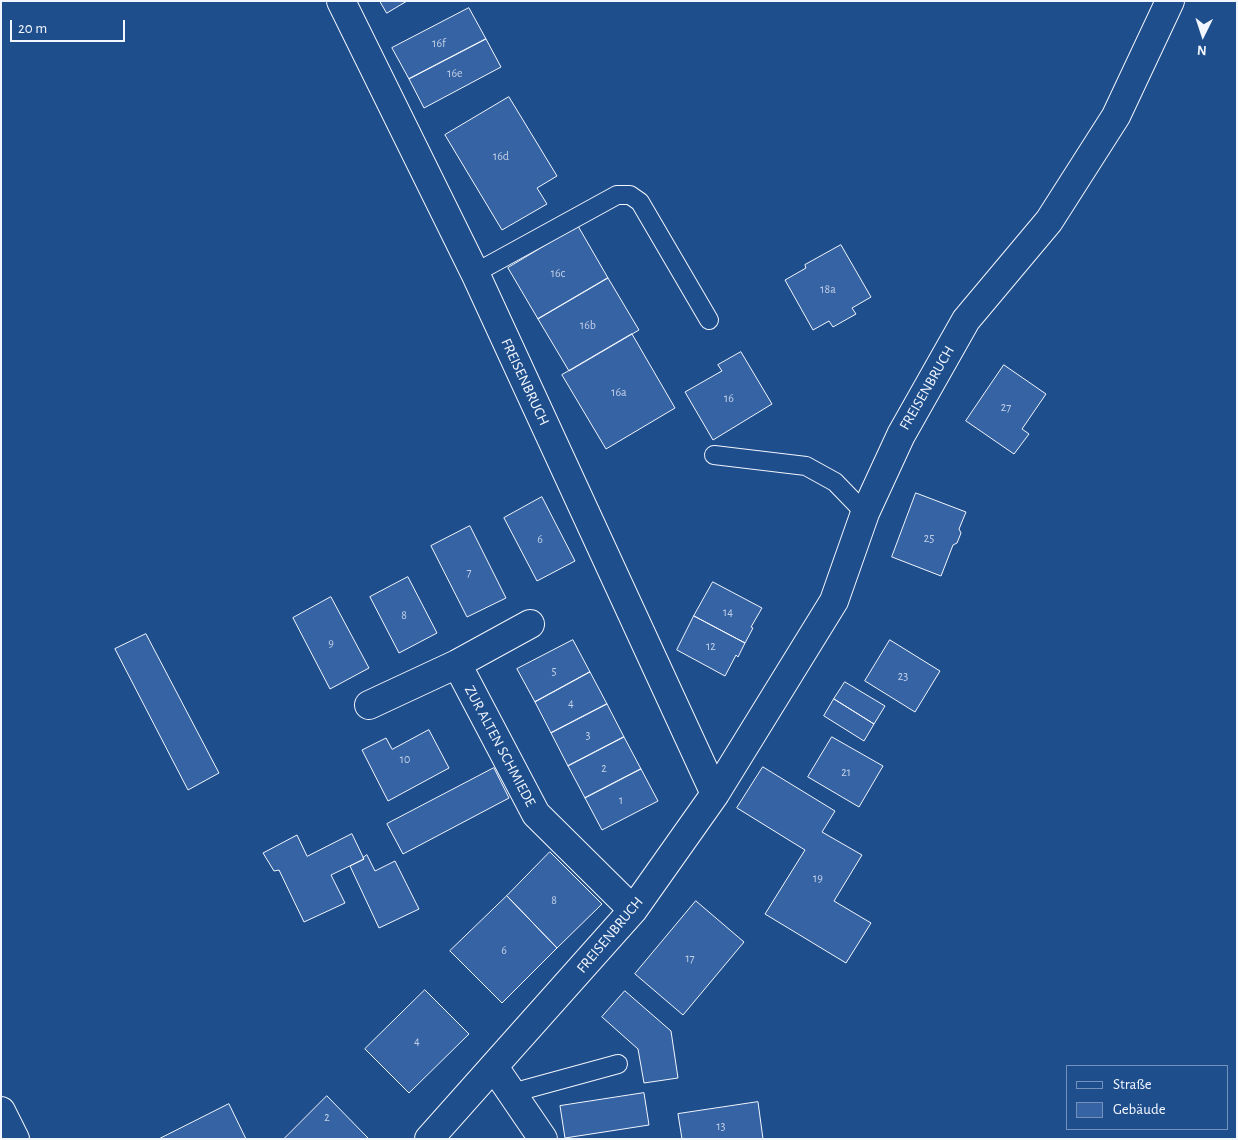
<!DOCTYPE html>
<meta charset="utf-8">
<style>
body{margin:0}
#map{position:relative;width:1238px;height:1140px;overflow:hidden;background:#1f4e8c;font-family:"Alegreya Sans",sans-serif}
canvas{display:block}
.frame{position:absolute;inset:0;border:2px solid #f2f6ff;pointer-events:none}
.legend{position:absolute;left:1066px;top:1065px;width:162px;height:65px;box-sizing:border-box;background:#1f4e8c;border:1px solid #7391ba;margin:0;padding:6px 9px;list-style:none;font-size:15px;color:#f2f6ff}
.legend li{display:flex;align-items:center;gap:10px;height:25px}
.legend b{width:25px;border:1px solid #7391ba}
.north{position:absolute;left:1178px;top:10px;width:50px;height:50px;-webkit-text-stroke:4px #1f4e8c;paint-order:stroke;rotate:184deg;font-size:14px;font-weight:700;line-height:20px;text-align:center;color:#f2f6ff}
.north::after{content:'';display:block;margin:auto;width:18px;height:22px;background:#f2f6ff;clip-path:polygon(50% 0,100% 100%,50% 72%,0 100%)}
.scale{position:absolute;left:10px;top:20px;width:115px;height:22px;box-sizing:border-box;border:2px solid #f2f6ff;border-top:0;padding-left:6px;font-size:15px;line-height:18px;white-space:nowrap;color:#f2f6ff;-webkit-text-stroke:4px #1f4e8c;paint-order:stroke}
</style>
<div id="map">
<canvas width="1238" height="1140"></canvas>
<div class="frame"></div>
<ul class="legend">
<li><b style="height:6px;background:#1f4e8c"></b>Straße</li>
<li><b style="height:14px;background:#3563a3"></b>Gebäude</li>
</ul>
<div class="north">N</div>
<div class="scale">20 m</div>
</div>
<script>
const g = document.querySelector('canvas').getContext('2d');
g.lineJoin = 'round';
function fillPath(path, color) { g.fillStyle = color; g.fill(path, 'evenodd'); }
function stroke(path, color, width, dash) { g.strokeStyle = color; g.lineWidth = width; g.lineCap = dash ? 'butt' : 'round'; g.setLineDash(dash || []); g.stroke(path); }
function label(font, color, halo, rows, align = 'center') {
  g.font = font + ' "Alegreya Sans",sans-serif'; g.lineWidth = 4; g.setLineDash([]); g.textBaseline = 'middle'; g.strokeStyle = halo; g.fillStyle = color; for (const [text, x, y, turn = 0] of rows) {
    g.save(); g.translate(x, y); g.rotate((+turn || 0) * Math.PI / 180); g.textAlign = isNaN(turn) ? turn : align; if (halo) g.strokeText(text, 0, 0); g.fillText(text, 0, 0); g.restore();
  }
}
const building = new Path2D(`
 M 380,1 L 407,1 L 387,13 Z
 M 469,8 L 486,39 L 409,79 L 392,48 Z
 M 486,39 L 501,67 L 424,108 L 409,79 Z
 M 509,97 L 557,176 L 537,188 L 547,204 L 502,230 L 445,135 Z
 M 578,226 L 608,278 L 538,319 L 508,268 Z
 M 841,245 L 871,297 L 852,308 L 856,314 L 833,327 L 829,321 L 813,330 L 785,280 L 806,268 L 805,265 Z
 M 608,278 L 639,330 L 569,371 L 538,319 Z
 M 632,334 L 675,408 L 606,449 L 562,375 Z
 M 741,352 L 772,404 L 713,440 L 685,392 L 720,372 L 722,371 L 718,365 Z
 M 1004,365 L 1046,394 L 1022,429 L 1029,434 L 1014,454 L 966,421 Z
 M 916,493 L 966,512 L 959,529 L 961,533 L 957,543 L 953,545 L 941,576 L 892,557 Z
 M 542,497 L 575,561 L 537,581 L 504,518 Z
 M 470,526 L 506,598 L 467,617 L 431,546 Z
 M 408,577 L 437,633 L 399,653 L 370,597 Z
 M 713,582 L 762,608 L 751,627 L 753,628 L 745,643 L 694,616 Z
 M 331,597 L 369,668 L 330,689 L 293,618 Z
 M 694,616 L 745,643 L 738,657 L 736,655 L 725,676 L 677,650 Z
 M 146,634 L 219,773 L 188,790 L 115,649 Z
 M 573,640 L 590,672 L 535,702 L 517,669 Z
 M 890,640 L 940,671 L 915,712 L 865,681 Z
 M 590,672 L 607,704 L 551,733 L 535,702 Z
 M 845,682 L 885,706 L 874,724 L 834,699 Z
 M 834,699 L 874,724 L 864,741 L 824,716 Z
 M 607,704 L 624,737 L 568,766 L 551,733 Z
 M 429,730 L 449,768 L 388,801 L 362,750 L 386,738 L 392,749 Z
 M 624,737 L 641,769 L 585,798 L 568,766 Z
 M 832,737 L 883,766 L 859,807 L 808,777 Z
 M 763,767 L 835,811 L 822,832 L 862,855 L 834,901 L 871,923 L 846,963 L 765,914 L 805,850 L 737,808 Z
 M 494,768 L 509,798 L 403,854 L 387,824 Z
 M 641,769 L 658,801 L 602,830 L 585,798 Z
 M 352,834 L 364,859 L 331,875 L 345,903 L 304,922 L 279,870 L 274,871 L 263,853 L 297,835 L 307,856 Z
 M 550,852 L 602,904 L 557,948 L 507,896 Z
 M 367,855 L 375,871 L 395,861 L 419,909 L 379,928 L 350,866 L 364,859 L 363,858 Z
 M 507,896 L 557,948 L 502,1003 L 450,951 Z
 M 696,901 L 744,942 L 683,1015 L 635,974 Z
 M 425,990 L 469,1034 L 409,1093 L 365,1049 Z
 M 625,991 L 671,1031 L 678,1078 L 644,1083 L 638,1049 L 602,1017 Z
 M 644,1093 L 649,1125 L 565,1138 L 560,1106 Z
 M 327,1096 L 368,1138 L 367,1139 L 284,1139 Z
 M 758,1102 L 763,1139 L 682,1139 L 678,1114 Z
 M 229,1104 L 246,1139 L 159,1139 Z`);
const service = new Path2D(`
 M 475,273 L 617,195 L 630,195 L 640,202 L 709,320
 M 714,455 L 806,466 L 835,482 L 865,513
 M 512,1093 L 618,1064`);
const minor = new Path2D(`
 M 341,1 L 475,273 L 715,794
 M 457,664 L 536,814 L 633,910
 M 369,705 L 457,664 L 530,624
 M 494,1067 L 543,1139
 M 1,1111 L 15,1139
 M 429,1139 L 633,910 L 715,794 L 834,601 L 865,513 L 901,435 L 966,320 L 1049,221 L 1116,116 L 1170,1`);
const numberNames = [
 ["16f",439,43],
 ["16e",455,73],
 ["16d",501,156],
 ["16c",558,273],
 ["18a",828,289],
 ["16b",588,325],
 ["16a",619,392],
 ["16",729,398],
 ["27",1006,407],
 ["25",929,538],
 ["6",540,539],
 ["7",469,572],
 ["14",728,612],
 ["8",404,615],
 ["9",331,643],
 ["12",711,646],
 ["5",554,671],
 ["23",903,676],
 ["4",571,703],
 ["3",588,735],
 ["10",405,759],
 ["2",604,768],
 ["21",846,772],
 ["1",621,800],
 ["19",818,878],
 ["8",554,900],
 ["6",504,950],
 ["17",690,958],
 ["4",417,1041],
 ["2",327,1117],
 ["13",721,1126]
];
const streetNames = [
 ["FREISENBRUCH",525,382,65],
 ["FREISENBRUCH",927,388,-60],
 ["ZUR ALTEN SCHMIEDE",500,746,62],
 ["FREISENBRUCH",610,935,-50]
];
fillPath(building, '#3563a3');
stroke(building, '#f2f6ff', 1);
stroke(service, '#f2f6ff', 20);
stroke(minor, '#f2f6ff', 30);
stroke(service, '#1f4e8c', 18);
stroke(minor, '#1f4e8c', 28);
label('12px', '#c3d1e8', null, numberNames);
label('15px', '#f2f6ff', '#1f4e8c', streetNames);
</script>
